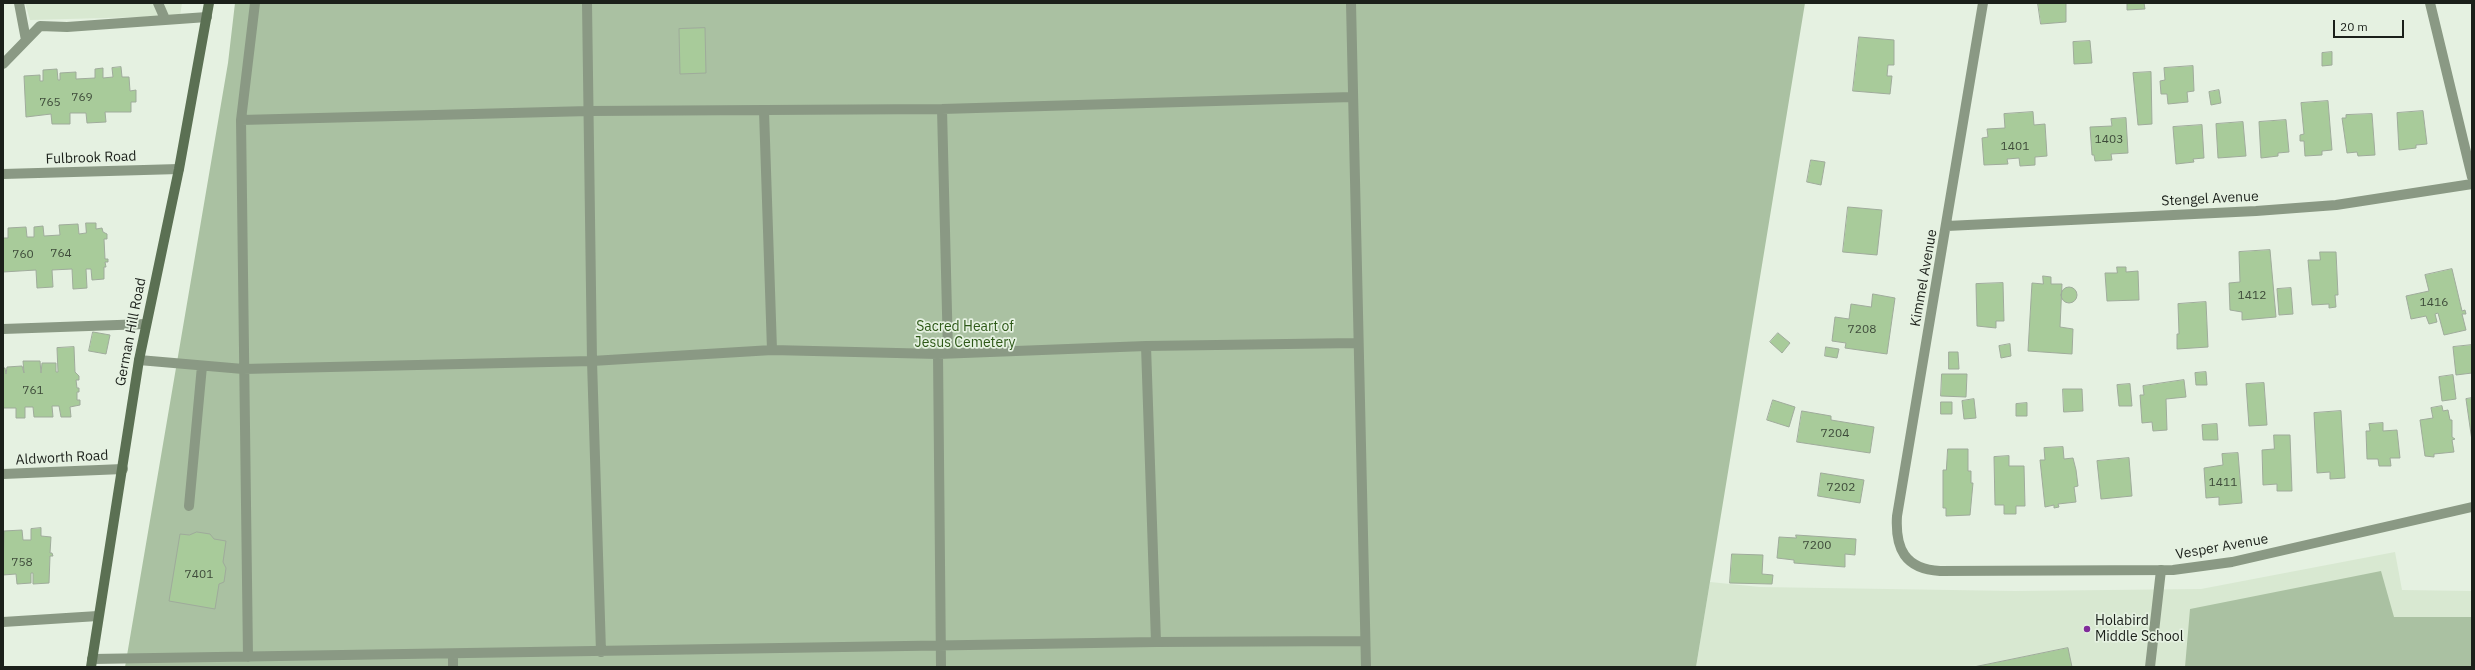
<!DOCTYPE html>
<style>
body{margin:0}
#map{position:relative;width:2475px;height:670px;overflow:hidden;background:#e5f1e1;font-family:"IBM Plex Sans",sans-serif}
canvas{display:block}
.frame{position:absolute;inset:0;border:4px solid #1b201a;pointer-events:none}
.scale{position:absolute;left:2333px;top:20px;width:71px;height:18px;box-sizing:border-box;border:2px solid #1b201a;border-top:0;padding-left:5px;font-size:12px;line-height:14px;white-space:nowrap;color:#1b201a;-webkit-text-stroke:3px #e5f1e1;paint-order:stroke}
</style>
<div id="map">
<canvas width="2475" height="670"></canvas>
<div class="frame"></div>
<div class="scale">20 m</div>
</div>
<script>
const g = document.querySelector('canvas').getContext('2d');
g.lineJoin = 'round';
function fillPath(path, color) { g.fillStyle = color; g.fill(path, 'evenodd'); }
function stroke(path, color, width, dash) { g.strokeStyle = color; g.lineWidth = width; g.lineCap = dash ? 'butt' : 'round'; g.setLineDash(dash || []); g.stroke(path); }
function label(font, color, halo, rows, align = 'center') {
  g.font = font + ' "IBM Plex Sans",sans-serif'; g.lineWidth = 3.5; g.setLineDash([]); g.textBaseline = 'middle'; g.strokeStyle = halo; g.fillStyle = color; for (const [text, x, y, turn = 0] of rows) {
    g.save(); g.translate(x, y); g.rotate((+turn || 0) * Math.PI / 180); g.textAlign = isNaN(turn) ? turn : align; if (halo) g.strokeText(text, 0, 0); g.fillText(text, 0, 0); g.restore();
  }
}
const built = new Path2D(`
 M 25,3 L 182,3 L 180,16 L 30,20 Z
 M 2395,552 L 2402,590 L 2472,591 L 2472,667 L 1696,667 L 1710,582 L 1760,587 L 2015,591 L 2201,589 Z`);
const green = new Path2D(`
 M 235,3 L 1805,3 L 1696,667 L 125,667 L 228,63 Z
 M 2381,571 L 2394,617 L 2472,617 L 2472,667 L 2185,667 L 2190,609 Z`);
const building = new Path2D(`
 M 2038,3 L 2066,3 L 2066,22 L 2041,24 Z
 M 2104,3 L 2144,3 L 2145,9 L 2127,10 L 2127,3 Z
 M 705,28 L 706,73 L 680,74 L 679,29 Z
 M 1859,37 L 1894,40 L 1894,65 L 1888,65 L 1887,76 L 1892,76 L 1890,94 L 1853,91 Z
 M 2090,41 L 2092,63 L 2074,64 L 2073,42 Z
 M 2332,52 L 2332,65 L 2322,66 L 2322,53 Z
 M 2193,66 L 2194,91 L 2187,92 L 2188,102 L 2168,104 L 2167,94 L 2161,94 L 2160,81 L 2165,80 L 2164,68 Z
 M 121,67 L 122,77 L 129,77 L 130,91 L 136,90 L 136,102 L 131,102 L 131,112 L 105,112 L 106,122 L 87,123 L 86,113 L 70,113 L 70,124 L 52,124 L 51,114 L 26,117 L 24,76 L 40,75 L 40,81 L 43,81 L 43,70 L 57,69 L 58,80 L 60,80 L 60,73 L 76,72 L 76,79 L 95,78 L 95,69 L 103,68 L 103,78 L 113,77 L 112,68 Z
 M 2151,72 L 2152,124 L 2138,125 L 2133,73 Z
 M 2219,90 L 2221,103 L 2211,105 L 2209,92 Z
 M 2328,101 L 2332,150 L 2322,151 L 2322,155 L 2305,156 L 2304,141 L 2300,141 L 2300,135 L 2304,134 L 2301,103 Z
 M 2423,111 L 2427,144 L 2416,145 L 2416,148 L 2399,150 L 2397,113 Z
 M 2033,112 L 2034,125 L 2045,124 L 2047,156 L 2035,157 L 2035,165 L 2020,166 L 2019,158 L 2007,159 L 2008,164 L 1984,165 L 1982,138 L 1988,137 L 1987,129 L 2005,128 L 2004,114 Z
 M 2372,114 L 2375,155 L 2358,156 L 2357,152 L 2347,153 L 2342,118 L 2346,118 L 2346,115 Z
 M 2126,118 L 2128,153 L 2111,154 L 2112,160 L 2095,161 L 2094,155 L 2092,155 L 2090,127 L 2112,126 L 2111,119 Z
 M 2286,120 L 2289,152 L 2278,153 L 2278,156 L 2261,158 L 2259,122 Z
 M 2243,122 L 2246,156 L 2218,158 L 2216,124 Z
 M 2202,125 L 2204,158 L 2193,159 L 2194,162 L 2176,164 L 2173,127 Z
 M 1811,160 L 1825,162 L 1821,185 L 1807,182 Z
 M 1848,207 L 1882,210 L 1877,255 L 1843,252 Z
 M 86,223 L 96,223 L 96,229 L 102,228 L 103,232 L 107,234 L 107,239 L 104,239 L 105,259 L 108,259 L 108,262 L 105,262 L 106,267 L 104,267 L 104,279 L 92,280 L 91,269 L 86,269 L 87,288 L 73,289 L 72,269 L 52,270 L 53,287 L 37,288 L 36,270 L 3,272 L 3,238 L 8,238 L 8,228 L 26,227 L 27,237 L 34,237 L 34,227 L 43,226 L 44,236 L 60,235 L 59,225 L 78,224 L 79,234 L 86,233 Z
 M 2270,250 L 2276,317 L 2242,320 L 2242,312 L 2230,310 L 2229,283 L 2240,282 L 2239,252 Z
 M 2320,252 L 2336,252 L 2338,295 L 2335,295 L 2336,307 L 2329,308 L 2329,304 L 2312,305 L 2308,260 L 2320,260 Z
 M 2117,267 L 2126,267 L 2126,272 L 2138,271 L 2139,300 L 2107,301 L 2105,273 L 2117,273 Z
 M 2452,269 L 2462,311 L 2465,310 L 2466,314 L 2462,314 L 2466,330 L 2444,335 L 2438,313 L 2435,314 L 2437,322 L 2429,324 L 2426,316 L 2411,319 L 2406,296 L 2429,291 L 2425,275 Z
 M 2043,276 L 2051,277 L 2051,284 L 2062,284 L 2060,327 L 2073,329 L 2072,354 L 2028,351 L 2032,283 L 2043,284 Z
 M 2003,283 L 2004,321 L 1996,321 L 1996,328 L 1977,326 L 1976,284 Z
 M2061 295a8 8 0 1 1 16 0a8 8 0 1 1-16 0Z
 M 2291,288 L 2293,314 L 2279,315 L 2277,289 Z
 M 1873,294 L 1895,298 L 1887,354 L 1845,348 L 1846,343 L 1832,341 L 1835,317 L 1849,319 L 1851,304 L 1871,307 Z
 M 2206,302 L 2208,347 L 2177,349 L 2177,334 L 2179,334 L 2178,304 Z
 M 93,332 L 110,335 L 106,354 L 89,351 Z
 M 1778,333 L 1790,343 L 1782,353 L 1770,342 Z
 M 2010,344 L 2011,356 L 2001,358 L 1999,346 Z
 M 2472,345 L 2472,373 L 2456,375 L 2453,347 Z
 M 74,347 L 75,372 L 79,376 L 79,380 L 76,380 L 77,388 L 79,388 L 79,392 L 77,392 L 77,400 L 80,400 L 80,405 L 70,407 L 71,417 L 61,417 L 59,406 L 52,406 L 53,417 L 34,417 L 33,407 L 25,407 L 25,418 L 16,418 L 16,408 L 3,408 L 3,368 L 5,368 L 6,374 L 7,367 L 22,366 L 24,373 L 23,361 L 40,361 L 41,373 L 42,363 L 56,363 L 56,372 L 58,372 L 57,348 Z
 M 1826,347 L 1839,349 L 1837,358 L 1825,356 Z
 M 1949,352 L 1958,352 L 1959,369 L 1949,369 Z
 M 2206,372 L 2207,385 L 2196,385 L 2195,373 Z
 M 1942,374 L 1967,374 L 1966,397 L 1941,396 Z
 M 2453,375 L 2456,399 L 2442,401 L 2439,377 Z
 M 2184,380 L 2186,397 L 2166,399 L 2167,430 L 2153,431 L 2152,422 L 2142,423 L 2140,395 L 2144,395 L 2143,386 Z
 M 2264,383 L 2267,425 L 2249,426 L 2246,384 Z
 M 2130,384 L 2132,406 L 2119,406 L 2117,385 Z
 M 2063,389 L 2082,389 L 2083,411 L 2064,412 Z
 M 2472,398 L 2472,441 L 2466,399 Z
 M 1974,399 L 1976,418 L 1964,419 L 1962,401 Z
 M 1773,400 L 1795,407 L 1789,427 L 1767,420 Z
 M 1941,402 L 1952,402 L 1952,414 L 1941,414 Z
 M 2027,403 L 2027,416 L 2016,416 L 2016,404 Z
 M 2442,406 L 2443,411 L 2448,410 L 2450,420 L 2452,420 L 2452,437 L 2455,439 L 2452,440 L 2454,452 L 2434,454 L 2434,457 L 2425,456 L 2420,420 L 2433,418 L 2431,408 Z
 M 1802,411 L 1831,416 L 1831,420 L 1874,427 L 1870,453 L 1797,442 Z
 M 2341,411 L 2345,478 L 2330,479 L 2330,472 L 2317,473 L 2314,413 Z
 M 2383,423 L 2383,431 L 2397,430 L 2400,458 L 2390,458 L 2391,466 L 2379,466 L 2378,459 L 2367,459 L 2366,431 L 2370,431 L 2369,424 Z
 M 2217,424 L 2218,440 L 2203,440 L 2202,425 Z
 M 2274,435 L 2290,435 L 2292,491 L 2277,491 L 2277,484 L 2263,485 L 2262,450 L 2274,449 Z
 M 2063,447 L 2064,459 L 2073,458 L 2076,470 L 2078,486 L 2074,487 L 2076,502 L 2058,504 L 2059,507 L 2054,508 L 2054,505 L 2045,507 L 2040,460 L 2045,460 L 2044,448 Z
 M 1948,449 L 1968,449 L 1968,471 L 1971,471 L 1971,483 L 1973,483 L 1970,515 L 1946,516 L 1946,508 L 1943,508 L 1943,470 L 1946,470 Z
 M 2238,453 L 2242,503 L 2219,505 L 2219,497 L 2206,498 L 2204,468 L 2223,465 L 2222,454 Z
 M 2009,456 L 2009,466 L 2024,466 L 2025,506 L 2016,506 L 2016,514 L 2004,514 L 2004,505 L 1995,505 L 1994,457 Z
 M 2129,458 L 2132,496 L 2101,499 L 2097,461 Z
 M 1821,473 L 1864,480 L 1860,503 L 1818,496 Z
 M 41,528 L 41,536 L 51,537 L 50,553 L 52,553 L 53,556 L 50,556 L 49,583 L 33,584 L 33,573 L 31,573 L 31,583 L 17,584 L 16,574 L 3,575 L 4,531 L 22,530 L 23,540 L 31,540 L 31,529 Z
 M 197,532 L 210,534 L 214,539 L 226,541 L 223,562 L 226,568 L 224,582 L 219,584 L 215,609 L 169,601 L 180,534 L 189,535 Z
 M 1796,535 L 1856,539 L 1855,555 L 1845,554 L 1845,567 L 1794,563 L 1794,560 L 1777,558 L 1779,537 L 1796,538 Z
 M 1732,554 L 1763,555 L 1762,574 L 1773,575 L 1772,584 L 1730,583 Z
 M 2068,648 L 2072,667 L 1974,667 Z`);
const lane = new Path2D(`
 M 19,3 L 26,40
 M 158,3 L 165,19
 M 587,3 L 592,361 L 601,652
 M 1351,3 L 1366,667
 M 3,64 L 40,26 L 67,27 L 207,17
 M 942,109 L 948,353
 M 764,111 L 772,350
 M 241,120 L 255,3
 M 3,329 L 146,324
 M 1146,346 L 1156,642
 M 938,354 L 941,667
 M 139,360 L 243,369 L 592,361 L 772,350 L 938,354 L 1146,346 L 1357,343
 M 189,506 L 202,366
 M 3,622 L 98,616
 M 248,657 L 241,120 L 589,111 L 942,109 L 1352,97
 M 92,659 L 1156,642 L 1365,641
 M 453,667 L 453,654
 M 2150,667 L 2161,570`);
const street = new Path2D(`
 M 1983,3 L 1897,516 C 1895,549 1905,569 1940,571 L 2173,570 L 2232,562 L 2472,507
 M 2430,3 L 2472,177
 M 3,174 L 179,169
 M 1947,226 L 2256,211 L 2336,205 L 2472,184
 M 3,474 L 123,469`);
const secondary = new Path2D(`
 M 91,667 L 139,360 L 179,169 L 209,3`);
const markers = [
 [2087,629,4,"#802b9a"]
];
const numberNames = [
 ["769",82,98],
 ["765",50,103],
 ["1403",2109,140],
 ["1401",2015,147],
 ["764",61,254],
 ["760",23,255],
 ["1412",2252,296],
 ["1416",2434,303],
 ["7208",1862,330],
 ["761",33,391],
 ["7204",1835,434],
 ["1411",2223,483],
 ["7202",1841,488],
 ["7200",1817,546],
 ["758",22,563],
 ["7401",199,575]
];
const streetNames = [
 ["Fulbrook Road",91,158,-2],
 ["Stengel Avenue",2210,199,-3],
 ["Kimmel Avenue",1924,278,-80],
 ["German Hill Road",131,332,-79],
 ["Aldworth Road",62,458,-3],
 ["Vesper Avenue",2222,547,-10]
];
const parkNames = [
 ["Sacred Heart of",965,327],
 ["Jesus Cemetery",965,343]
];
const poiNames = [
 ["Holabird",2095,621],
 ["Middle School",2095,637]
];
fillPath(built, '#d8e8d1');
fillPath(green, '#aac1a2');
fillPath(building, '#a8cb9a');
stroke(building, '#9fab9b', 1);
stroke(lane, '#8a9984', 10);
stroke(street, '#8a9984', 10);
stroke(secondary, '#5b7053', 10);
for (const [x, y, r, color] of markers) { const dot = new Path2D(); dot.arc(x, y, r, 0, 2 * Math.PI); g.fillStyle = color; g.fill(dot); stroke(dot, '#e5f1e1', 1.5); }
label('12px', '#3e4b3a', null, numberNames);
label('14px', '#1b201a', '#e5f1e1', streetNames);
label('14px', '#2d5817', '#e5f1e1', parkNames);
label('14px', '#1b201a', '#e5f1e1', poiNames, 'left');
</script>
